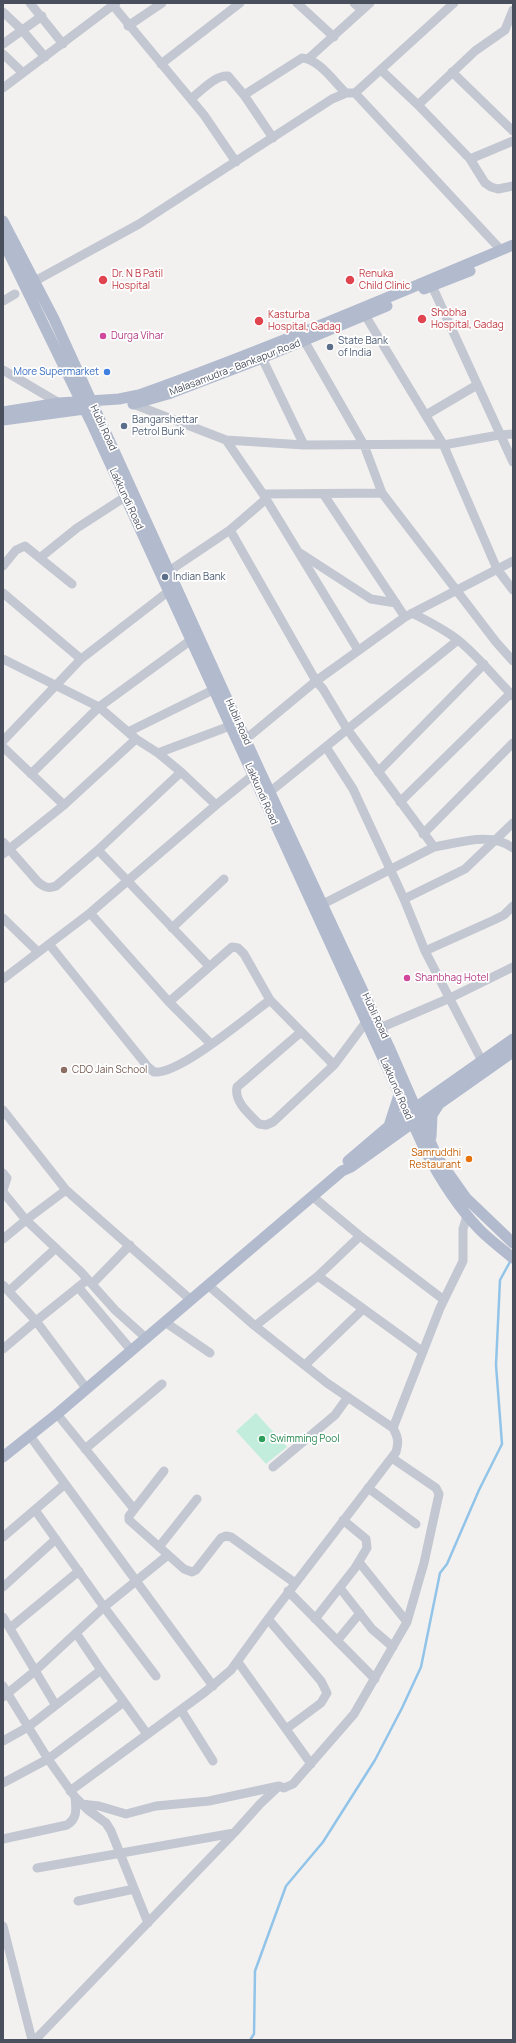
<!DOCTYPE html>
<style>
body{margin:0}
#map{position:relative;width:516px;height:2043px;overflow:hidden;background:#f3f1f0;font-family:Manrope,sans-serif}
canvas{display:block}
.frame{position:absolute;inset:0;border:4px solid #494f5d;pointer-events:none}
</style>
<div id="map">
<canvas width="516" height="2043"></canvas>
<div class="frame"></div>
</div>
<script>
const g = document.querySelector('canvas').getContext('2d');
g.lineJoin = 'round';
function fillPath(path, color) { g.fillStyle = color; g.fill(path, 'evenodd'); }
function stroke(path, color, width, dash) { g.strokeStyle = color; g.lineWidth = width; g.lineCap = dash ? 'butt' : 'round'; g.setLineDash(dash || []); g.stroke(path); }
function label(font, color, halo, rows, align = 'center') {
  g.font = font + ' Manrope,sans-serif'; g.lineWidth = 3.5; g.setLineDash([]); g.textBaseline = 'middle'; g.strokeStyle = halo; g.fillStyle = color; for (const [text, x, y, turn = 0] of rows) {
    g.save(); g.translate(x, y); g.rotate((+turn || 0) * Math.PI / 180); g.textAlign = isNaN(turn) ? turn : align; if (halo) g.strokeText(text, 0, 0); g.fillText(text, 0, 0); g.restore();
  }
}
const green = new Path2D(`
 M 256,1413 L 287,1447 L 266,1464 L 236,1431 Z`);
const stream = new Path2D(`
 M 250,2040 L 254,2034 L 255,1971 L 286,1886 L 323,1842 L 375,1760 L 402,1708 L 421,1667 L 440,1573 L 447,1564 L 479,1490 L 502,1444 L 496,1365 L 500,1280 L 511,1260`);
const minor = new Path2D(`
 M 30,3 L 63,44
 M 111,3 L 204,115 L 236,162
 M 297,3 L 334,37
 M 354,3 L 362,10
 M 3,12 L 22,30 L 45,57
 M 128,26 L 162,3
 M 3,44 L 42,16
 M 3,54 L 23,73
 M 308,59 L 370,3
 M 161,64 L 240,3
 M 381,70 L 418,105 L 470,159 L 485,183 L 491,187 L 498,189 L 513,186
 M 452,72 L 513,131
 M 3,88 L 116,3
 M 355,93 L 454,3
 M 244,95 L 302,58 C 319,59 334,82 346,93
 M 191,99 C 201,91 215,75 228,76 L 244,95 L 273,138
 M 418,105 L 475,51 L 505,30 L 513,10
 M 470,159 L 513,141
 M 35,281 L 139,224 L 332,99 L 346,93 L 355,93 L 501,250
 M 432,286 L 513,462
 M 3,301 L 15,294
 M 365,315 L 443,444 L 497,569 L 513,590
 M 305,342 L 364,445 L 382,493 L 496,642 L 513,661
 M 262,358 L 304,445
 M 3,370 L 59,403
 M 133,404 L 226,440 L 304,445 L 449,444 L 499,435 L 513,434
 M 426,415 L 477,385
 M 226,440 L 263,494 L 358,650
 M 263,494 L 382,493
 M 324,495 L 405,617
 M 230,530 L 316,681 L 323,689 L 347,729 L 434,847 C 459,843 491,831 513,848
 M 300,553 L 371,599 L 396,603
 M 41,557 L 77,528 L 125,497
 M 3,566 L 16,550 L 25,546 L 72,584
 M 169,571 L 230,530 L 266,499
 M 3,593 L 81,659
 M 412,613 C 428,621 444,629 458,640 C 479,657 494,677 513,696
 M 3,659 L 99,707 L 136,739 L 158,753 L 181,772 L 216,805
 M 128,732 L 213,690
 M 246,739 L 316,681 L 405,617 L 513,561
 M 3,741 L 81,659 L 169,591
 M 3,747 L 64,805
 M 326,747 L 353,789 L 404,899 L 425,951 L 482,1061
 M 158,753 L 230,726
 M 378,772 L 484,664
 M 31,774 L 99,707 L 191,640
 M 271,791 L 458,640
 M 400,802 L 511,693
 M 423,834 L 513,743
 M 3,842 L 38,882 C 44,887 48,889 56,886 L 98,850 L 181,772
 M 98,850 L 209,966
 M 3,854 L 64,805 L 136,739
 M 404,899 L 465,869 L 513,823
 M 323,904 L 434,847
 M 90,913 L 169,1002 L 211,1044
 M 3,918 L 38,952
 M 172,928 L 224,879
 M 49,944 L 148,1067 L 154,1072 C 179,1075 248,1016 270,1000 L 334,1065
 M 425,951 L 494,920 L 504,915 L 513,906
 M 3,979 L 90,913 L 216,805 L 252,776
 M 169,1002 L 232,947 L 238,948 L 244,954 L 270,1000
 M 380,1028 L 450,998 L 513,967
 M 301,1032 L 237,1087 C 234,1102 249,1114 259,1124 L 266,1125 L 273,1122 L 334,1065 L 366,1022
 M 3,1110 L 66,1190 L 191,1300
 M 3,1173 L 7,1178 L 3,1190
 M 3,1192 L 26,1220 L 66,1190
 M 312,1196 L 360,1236 L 444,1300
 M 3,1239 L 26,1220 L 81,1272 L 115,1310 L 146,1338
 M 318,1276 L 423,1352
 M 92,1284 L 130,1245
 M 3,1285 L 36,1321 L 3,1349
 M 78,1287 L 131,1350
 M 9,1291 L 56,1248
 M 165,1322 L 210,1353
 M 255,1326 L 318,1276 L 360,1236
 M 305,1365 L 363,1309
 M 86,1388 L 36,1321 L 87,1280
 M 57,1414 L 134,1509
 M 393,1428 L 440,1308 L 463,1261 L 463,1229 L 467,1216
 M 30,1436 L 213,1686
 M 85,1449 L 162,1384
 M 273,1467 L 335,1415 L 348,1397
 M 164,1471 L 129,1516 L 129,1520 L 184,1569 L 192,1572 L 196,1570 L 221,1538 L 226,1536 L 231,1537 L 295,1583
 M 368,1488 L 416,1524
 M 35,1510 L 104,1607 L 156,1676
 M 3,1537 L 65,1484
 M 159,1547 L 197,1499
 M 359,1562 L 407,1622
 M 3,1587 L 56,1539
 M 340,1588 L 372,1629 L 393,1647
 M 288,1591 L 375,1679
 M 3,1617 L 55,1704
 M 268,1619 L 321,1681 L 327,1693 L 321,1703 L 286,1729
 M 315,1619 L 355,1568 L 367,1548 L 366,1539 L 343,1520
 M 10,1628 L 79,1571
 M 76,1633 L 101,1670
 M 337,1641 L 360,1613
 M 238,1662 L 311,1764
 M 3,1686 L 48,1759 L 75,1797 L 88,1810 L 106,1823 L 111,1831 L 148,1923
 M 3,1697 L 35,1671 L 104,1607 L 168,1555
 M 181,1710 L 213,1761
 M 3,1741 L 28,1727 L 101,1670 L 147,1734
 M 3,1783 L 48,1759 L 124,1702
 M 70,1791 L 205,1692 L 231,1670 L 268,1619 L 396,1452 C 399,1442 398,1437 393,1428 L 327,1383 L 255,1326 L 208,1285
 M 81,1804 L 99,1806 L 126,1814 L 156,1806 L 209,1801 L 279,1786
 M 3,1839 L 67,1825 C 78,1818 76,1809 75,1797
 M 37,1868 L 234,1833
 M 78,1901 L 134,1889
 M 3,1926 L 32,2040
 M 35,2040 L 234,1833 L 260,1804 L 279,1786 L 284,1788 L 293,1784 L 354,1714 L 407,1622 L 424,1563 L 439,1494 L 436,1488 L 392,1458`);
const major = new Path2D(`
 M 3,221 L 54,319 L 259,769 L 389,1047 L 437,1157 L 466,1198 L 513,1243
 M 3,241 L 91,422 L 425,1150 C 440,1179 457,1206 480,1230 C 490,1240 502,1249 513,1258
 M 424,289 L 470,271
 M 133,404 L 168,394 L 262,358 L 387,306
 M 3,412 L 59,403 L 119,399 L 139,395 C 265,350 389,297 513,245
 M 3,420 L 92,408
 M 389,1126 L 399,1095
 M 431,1137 L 432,1115 L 439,1104 L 513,1052
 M 348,1161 L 388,1127 L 513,1039
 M 3,1457 L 57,1414 L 342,1171 L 351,1167 L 439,1104`);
const markers = [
 [103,280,5,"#e0444e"],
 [350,280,5,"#e0444e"],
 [422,319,5,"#e0444e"],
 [259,321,5,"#e0444e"],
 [103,336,4,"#d1479c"],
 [330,347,4,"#5c6f8a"],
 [107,372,4,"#3f7fe0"],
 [124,426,4,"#5c6f8a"],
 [165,577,4,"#5c6f8a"],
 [407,978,4,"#d1479c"],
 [64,1070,4,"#8d6e63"],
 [469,1159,4,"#e8710a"],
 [262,1439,4,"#2e9e5b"]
];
const healthNames = [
 ["Dr. N B Patil",112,274],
 ["Hospital",112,286],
 ["Renuka",359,274],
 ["Child Clinic",359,286],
 ["Shobha",431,313],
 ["Hospital, Gadag",431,325],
 ["Kasturba",268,315],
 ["Hospital, Gadag",268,327]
];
const hotelNames = [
 ["Durga Vihar",111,336],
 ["Shanbhag Hotel",415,978]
];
const serviceNames = [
 ["State Bank",338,341],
 ["of India",338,353],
 ["Bangarshettar",132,420],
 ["Petrol Bunk",132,432],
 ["Indian Bank",173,577]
];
const streetNames = [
 ["Malasamudra - Bankapur Road",235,368,-21],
 ["Hubli Road",103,428,65],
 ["Lakkundi Road",126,499,65],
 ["Hubli Road",238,722,66],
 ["Lakkundi Road",261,794,66],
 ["Hubli Road",375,1016,65],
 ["Lakkundi Road",396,1089,66]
];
const shopNames = [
 ["More Supermarket",99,372]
];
const educationNames = [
 ["CDO Jain School",72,1070]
];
const foodNames = [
 ["Samruddhi",461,1153],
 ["Restaurant",461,1165]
];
const leisureNames = [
 ["Swimming Pool",270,1439]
];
fillPath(green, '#c2eddc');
stroke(stream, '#91c4e8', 2.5);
stroke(minor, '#c2c7d1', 9);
stroke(major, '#b2bacd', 11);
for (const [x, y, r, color] of markers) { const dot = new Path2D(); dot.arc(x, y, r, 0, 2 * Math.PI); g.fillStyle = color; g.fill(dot); stroke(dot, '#fff', 1.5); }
label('10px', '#be3a42', '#fff', healthNames, 'left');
label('10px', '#b23c85', '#fff', hotelNames, 'left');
label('10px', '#4e5e75', '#fff', serviceNames, 'left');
label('10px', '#494f5d', '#fff', streetNames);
label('10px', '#366cbe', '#fff', shopNames, 'right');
label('10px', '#785e54', '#fff', educationNames, 'left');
label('10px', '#c56008', '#fff', foodNames, 'right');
label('10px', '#27864d', '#fff', leisureNames, 'left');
</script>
